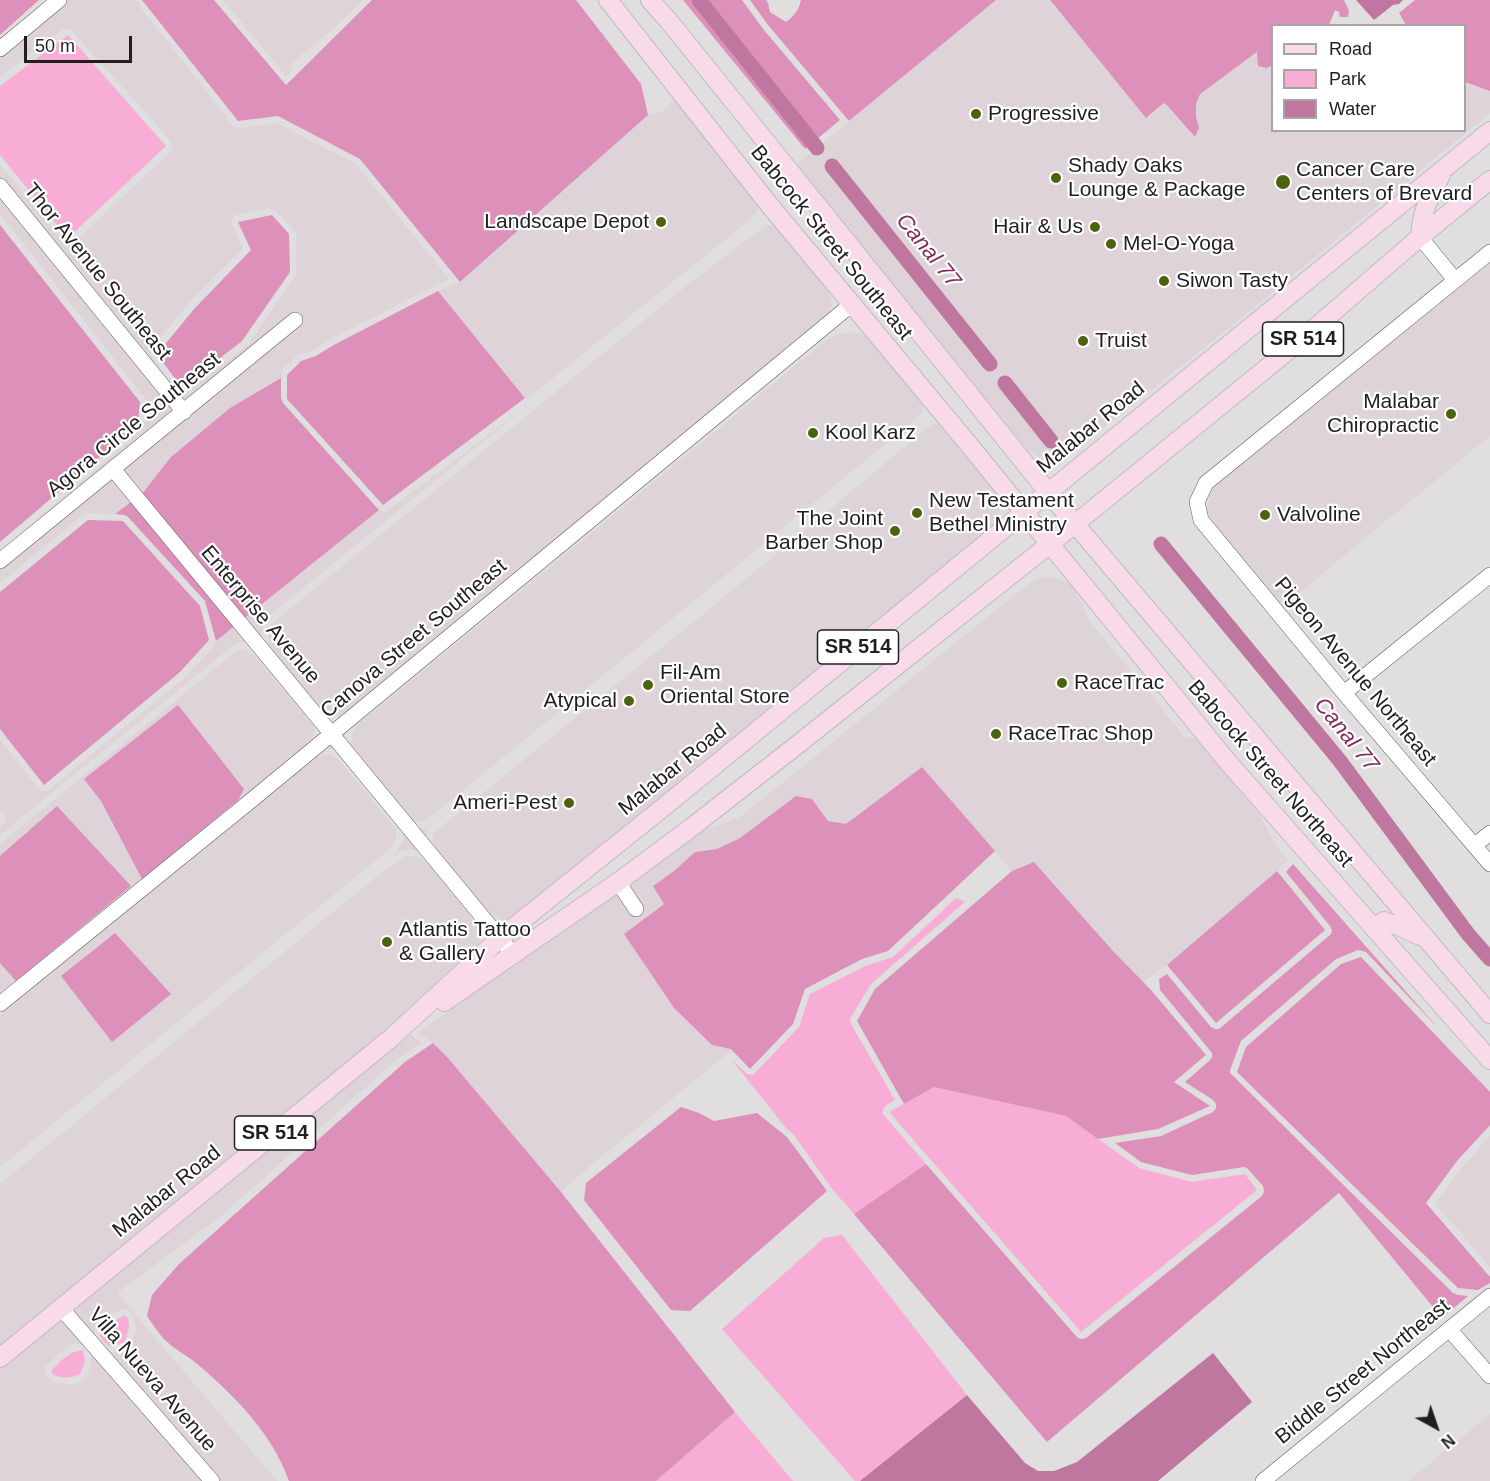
<!DOCTYPE html>
<style>
body{margin:0}
#map{position:relative;width:1490px;height:1481px;overflow:hidden;background:#e1dedf;font-family:Helvetica,sans-serif}
canvas{display:block}
.legend{position:absolute;left:1271px;top:24px;width:195px;height:108px;box-sizing:border-box;background:#fff;border:2px solid #a6a5a5;margin:0;padding:8px 10px;list-style:none;font-size:18px;color:#201e1f}
.legend li{display:flex;align-items:center;gap:12px;height:30px}
.legend b{width:30px;border:2px solid #a6a5a5}
.north{position:absolute;left:1406px;top:1397px;width:60px;height:60px;-webkit-text-stroke:4px #fff;paint-order:stroke;rotate:140deg;font-size:16px;font-weight:700;line-height:24px;text-align:center;color:#201e1f}
.north::after{content:'';display:block;margin:auto;width:21px;height:27px;background:#201e1f;clip-path:polygon(50% 0,100% 100%,50% 72%,0 100%)}
.scale{position:absolute;left:24px;top:36px;width:108px;height:27px;box-sizing:border-box;border:3px solid #201e1f;border-top:0;padding-left:8px;font-size:18px;line-height:21px;white-space:nowrap;color:#201e1f;-webkit-text-stroke:4px #fff;paint-order:stroke}
</style>
<div id="map">
<canvas width="1490" height="1481"></canvas>
<ul class="legend">
<li><b style="height:8px;background:#f9daeb"></b>Road</li>
<li><b style="height:16px;background:#f7add5"></b>Park</li>
<li><b style="height:16px;background:#c0779f"></b>Water</li>
</ul>
<div class="north">N</div>
<div class="scale">50 m</div>
</div>
<script>
const g = document.querySelector('canvas').getContext('2d');
g.lineJoin = 'round';
function fillPath(path, color) { g.fillStyle = color; g.fill(path, 'evenodd'); }
function stroke(path, color, width, dash) { g.strokeStyle = color; g.lineWidth = width; g.lineCap = dash ? 'butt' : 'round'; g.setLineDash(dash || []); g.stroke(path); }
function label(font, color, halo, rows, align = 'center') {
  g.font = font + ' Helvetica,sans-serif'; g.lineWidth = 4.5; g.setLineDash([]); g.textBaseline = 'middle'; g.strokeStyle = halo; g.fillStyle = color; for (const [text, x, y, turn = 0] of rows) {
    g.save(); g.translate(x, y); g.rotate((+turn || 0) * Math.PI / 180); g.textAlign = isNaN(turn) ? turn : align; if (halo) g.strokeText(text, 0, 0); g.fillText(text, 0, 0); g.restore();
  }
}
const built = new Path2D(`
 M 50,0 L 135,0 L 234,127 L 239,128 L 277,123 L 356,164 L 449,279 L 328,340 L 313,350 L 298,355 L 282,370 L 281,378 L 230,408 L 171,457 L 142,494 L 115,514 L 88,513 L 84,514 L 0,583 L 0,551 L 128,442 L 144,424 L 146,417 L 147,403 L 145,398 L 0,214 L 0,165 L 64,242 L 70,245 L 74,243 L 171,151 L 172,148 L 171,141 L 72,31 L 69,29 L 63,29 L 0,77 L 0,44 ZM 269,208 L 276,211 L 296,233 L 296,275 L 248,345 L 186,393 L 182,395 L 178,393 L 152,357 L 150,353 L 151,349 L 189,303 L 243,248 L 232,224 L 233,217 L 236,215 Z
 M 223,0 L 363,0 L 332,30 L 290,64 L 293,69 L 286,76 Z
 M 996,0 L 1049,0 L 1146,118 L 1160,106 L 1165,103 L 1194,137 L 1199,128 L 1196,116 L 1196,104 L 1200,94 L 1258,52 L 1267,68 L 1272,65 L 1272,130 L 1464,130 L 1465,82 L 1490,91 L 1490,113 L 1240,319 L 1068,456 L 1055,460 L 1044,460 L 1027,449 L 795,166 Z
 M 674,100 L 760,206 L 756,213 L 746,223 L 527,399 L 438,291 L 460,282 L 648,115 L 662,111 L 670,105 Z
 M 766,225 L 775,226 L 829,292 L 832,304 L 827,319 L 353,710 L 342,716 L 328,716 L 322,711 L 268,646 L 270,628 L 275,621 L 681,290 Z
 M 1490,260 L 1490,436 L 1364,539 L 1282,608 L 1208,519 L 1207,506 L 1212,489 Z
 M 851,332 L 862,334 L 869,339 L 923,405 L 922,411 L 916,419 L 428,819 L 421,822 L 413,821 L 353,750 L 351,744 L 352,733 L 357,725 L 828,339 L 840,334 Z
 M 527,406 L 270,615 L 264,626 L 261,638 L 330,723 L 343,722 L 345,730 L 344,743 L 411,828 L 423,829 L 432,824 L 533,742 L 429,827 L 427,831 L 426,841 L 498,926 L 488,937 L 487,932 L 418,850 L 404,850 L 393,856 L 403,841 L 403,829 L 342,754 L 334,749 L 324,748 L 318,746 L 320,732 L 248,644 L 240,642 L 230,648 L 0,835 L 0,827 L 6,820 L 4,814 L 0,810 L 0,740 L 39,789 L 42,791 L 47,791 L 184,678 L 215,645 L 216,641 L 379,510 L 384,512 L 388,510 Z
 M 934,424 L 938,424 L 994,491 L 998,503 L 1000,514 L 996,525 L 518,920 L 501,920 L 486,911 L 436,850 L 433,841 L 434,833 L 773,557 L 927,428 Z
 M 1041,577 L 1056,578 L 1068,583 L 1075,590 L 1091,623 L 1156,701 L 1183,736 L 1196,739 L 1259,814 L 1278,849 L 1288,860 L 1277,871 L 1167,965 L 1143,982 L 1113,951 L 1034,862 L 1012,871 L 922,767 L 846,825 L 828,821 L 812,799 L 796,796 L 740,838 L 717,849 L 695,852 L 674,871 L 654,886 L 664,903 L 624,934 L 674,1008 L 712,1045 L 731,1049 L 732,1050 L 589,1167 L 561,1192 L 448,1058 L 433,1043 L 418,1033 L 697,833 L 740,817 L 1032,581 Z
 M 241,649 L 247,651 L 255,657 L 312,724 L 314,730 L 311,742 L 0,998 L 0,844 L 234,653 Z
 M 327,755 L 331,755 L 339,760 L 396,829 L 396,839 L 390,849 L 0,1167 L 0,1014 L 309,762 L 316,757 Z
 M 406,856 L 418,857 L 429,866 L 475,922 L 481,935 L 479,950 L 454,977 L 0,1347 L 0,1184 L 381,873 Z
 M 412,1034 L 415,1038 L 422,1043 L 400,1057 L 222,1215 L 117,1293 L 277,1481 L 0,1481 L 0,1369 L 396,1045 ZM 124,1308 L 131,1312 L 134,1316 L 136,1330 L 131,1344 L 128,1348 L 112,1352 L 107,1351 L 94,1338 L 95,1328 L 104,1319 ZM 72,1344 L 84,1344 L 90,1350 L 92,1363 L 85,1380 L 74,1384 L 55,1383 L 47,1377 L 45,1367 L 61,1352 Z
 M 1490,1136 L 1490,1267 L 1435,1204 L 1463,1166 Z
 M 1490,1414 L 1490,1481 L 1408,1481 L 1433,1461 Z`);
const green = new Path2D(`
 M 68,35 L 166,146 L 68,238 L 0,155 L 0,86 Z
 M 956,898 L 965,902 L 871,984 L 850,1019 L 851,1024 L 895,1100 C 889,1104 882,1106 883,1114 L 926,1164 L 854,1214 L 833,1190 L 793,1134 L 786,1128 L 731,1059 L 747,1074 L 753,1075 L 799,1027 L 810,994 L 865,966 L 893,957 Z
 M 934,1087 L 1066,1116 L 1139,1168 L 1192,1182 L 1245,1174 L 1257,1190 L 1081,1332 L 889,1112 Z
 M 842,1235 L 967,1395 L 860,1481 L 855,1481 L 722,1329 L 824,1238 Z
 M 124,1315 L 128,1318 L 129,1327 L 125,1342 L 110,1346 L 104,1342 L 100,1336 L 101,1331 Z
 M 83,1350 L 85,1361 L 80,1374 C 71,1378 61,1379 52,1374 L 52,1370 C 62,1360 68,1352 83,1350 Z
 M 735,1412 L 793,1481 L 656,1481 Z`);
const forest = new Path2D(`
 M 0,0 L 39,0 L 0,35 Z
 M 142,0 L 214,0 L 286,85 L 372,0 L 576,0 L 641,84 L 648,115 L 460,282 L 360,159 L 278,116 L 238,121 Z
 M 683,0 L 742,0 L 764,30 L 840,120 L 805,149 Z
 M 750,0 L 766,0 L 768,3 L 770,12 L 786,22 C 794,16 799,10 801,0 L 996,0 L 849,121 L 768,25 Z
 M 1050,0 L 1344,0 L 1349,11 L 1348,17 L 1340,17 L 1339,12 L 1335,10 L 1329,25 L 1272,26 L 1272,65 L 1267,68 L 1258,66 L 1257,52 L 1200,94 L 1196,104 L 1196,116 L 1199,128 L 1195,137 L 1165,103 L 1160,106 L 1146,118 Z
 M 1415,0 L 1490,0 L 1490,91 L 1465,82 L 1464,26 L 1406,25 L 1399,13 Z
 M 272,215 L 289,234 L 290,272 L 242,341 L 182,388 L 157,354 L 195,308 L 251,250 L 238,222 Z
 M 0,225 L 140,402 L 138,421 L 123,437 L 0,542 Z
 M 438,291 L 525,398 L 383,505 L 287,399 L 287,375 L 301,361 L 316,356 L 332,346 Z
 M 281,378 L 281,398 L 283,403 L 379,510 L 216,641 L 205,601 L 128,517 L 125,515 L 115,514 L 142,494 L 171,457 L 230,408 Z
 M 88,520 L 123,521 L 200,606 L 209,640 L 180,672 L 44,785 L 0,729 L 0,592 Z
 M 178,705 L 244,789 L 238,800 L 142,879 L 101,801 L 84,779 Z
 M 922,767 L 995,851 L 888,951 L 862,959 L 805,989 L 793,1024 L 750,1069 L 731,1049 L 712,1045 L 674,1008 L 624,934 L 664,904 L 653,886 L 674,871 L 695,852 L 717,849 L 740,838 L 796,796 L 812,799 L 828,821 L 846,824 Z
 M 57,806 L 131,886 L 16,981 L 0,963 L 0,856 Z
 M 1034,862 L 1113,951 L 1151,990 L 1206,1055 L 1174,1082 L 1210,1106 L 1158,1129 L 1098,1139 L 1066,1116 L 934,1087 L 904,1104 L 857,1021 L 875,989 L 1012,871 Z
 M 1293,864 L 1439,1029 L 1366,952 L 1358,950 L 1336,959 L 1241,1041 L 1230,1070 L 1230,1073 L 1453,1293 L 1458,1295 L 1468,1296 L 1442,1318 L 1339,1193 L 1047,1442 L 854,1214 L 926,1164 L 1076,1336 L 1080,1339 L 1086,1338 L 1262,1196 L 1264,1192 L 1263,1186 L 1247,1168 L 1244,1167 L 1192,1175 L 1141,1162 L 1115,1143 L 1161,1136 L 1213,1112 L 1216,1108 L 1216,1104 L 1213,1100 L 1185,1082 L 1210,1060 L 1212,1057 L 1212,1053 L 1160,990 L 1159,979 L 1167,974 L 1211,1027 L 1215,1029 L 1219,1029 L 1331,934 L 1332,930 L 1330,926 L 1286,872 Z
 M 1277,871 L 1325,930 L 1216,1023 L 1167,965 Z
 M 115,933 L 171,994 L 112,1042 L 61,976 Z
 M 1361,957 L 1490,1092 L 1490,1125 L 1457,1161 L 1426,1203 L 1490,1277 L 1490,1283 L 1478,1290 L 1458,1288 L 1237,1072 L 1246,1047 L 1341,964 Z
 M 433,1043 L 448,1058 L 561,1192 L 735,1412 L 656,1481 L 289,1481 C 272,1433 234,1395 196,1363 C 185,1354 172,1348 163,1338 C 157,1331 152,1323 147,1316 L 152,1295 L 179,1264 L 405,1062 Z
 M 681,1107 L 699,1113 L 714,1121 L 757,1113 L 787,1137 L 827,1191 L 690,1311 L 671,1310 L 584,1200 L 586,1183 Z`);
const water = new Path2D(`
 M 1356,0 L 1403,0 L 1399,4 L 1393,5 L 1374,20 Z
 M 1213,1353 L 1252,1402 L 1158,1481 L 860,1481 L 967,1395 L 1025,1463 L 1038,1471 L 1054,1471 L 1077,1462 Z`);
const canal = new Path2D(`
 M 699,0 L 817,148
 M 832,166 L 990,364
 M 1005,383 L 1051,441
 M 1161,544 L 1340,761 L 1468,934 L 1490,959`);
const minor = new Path2D(`
 M 0,49 L 59,0
 M 0,186 L 184,412
 M 1420,237 L 1455,280
 M 1490,252 L 1206,483 L 1197,502 L 1201,520 L 1344,693 L 1490,864
 M 113,469 L 513,954
 M 0,561 L 295,320
 M 1344,693 L 1490,575
 M 1475,845 L 1490,833
 M 618,882 L 636,909
 M 0,1004 L 248,803 L 852,304
 M 61,1308 L 212,1481
 M 1449,1329 L 1490,1376
 M 1263,1481 L 1490,1296`);
const major = new Path2D(`
 M 608,0 L 771,207 L 970,446 L 1227,761 L 1490,1060
 M 650,0 L 668,20 L 1048,492 L 1490,1014
 M 1420,237 C 1422,209 1429,199 1441,175
 M 1373,927 L 1384,921 L 1400,927 L 1420,936
 M 444,1002 L 618,882 L 692,827 L 792,749 L 1075,524 L 1295,345 L 1420,237 L 1490,180
 M 0,1358 L 391,1038 L 500,938 L 665,806 L 1490,131`);
const markers = [
 [976,114,6,"#4b620f"],
 [1056,178,6,"#4b620f"],
 [1283,182,8,"#4b620f"],
 [661,222,6,"#4b620f"],
 [1095,227,6,"#4b620f"],
 [1111,244,6,"#4b620f"],
 [1164,281,6,"#4b620f"],
 [1083,341,6,"#4b620f"],
 [1451,414,6,"#4b620f"],
 [813,433,6,"#4b620f"],
 [917,513,6,"#4b620f"],
 [1265,515,6,"#4b620f"],
 [895,531,6,"#4b620f"],
 [1062,683,6,"#4b620f"],
 [648,685,6,"#4b620f"],
 [629,701,6,"#4b620f"],
 [996,734,6,"#4b620f"],
 [569,803,6,"#4b620f"],
 [387,942,6,"#4b620f"]
];
const shields = [
 [1303,339,81],
 [858,647,81],
 [275,1133,81]
];
const shieldNames = [
 ["SR 514",1303,339],
 ["SR 514",858,647],
 ["SR 514",275,1133]
];
const poiNames = [
 ["Progressive",988,114],
 ["Shady Oaks",1068,166],
 ["Lounge & Package",1068,190],
 ["Cancer Care",1296,170],
 ["Centers of Brevard",1296,194],
 ["Landscape Depot",649,222,"right"],
 ["Hair & Us",1083,227,"right"],
 ["Mel-O-Yoga",1123,244],
 ["Siwon Tasty",1176,281],
 ["Truist",1095,341],
 ["Malabar",1439,402,"right"],
 ["Chiropractic",1439,426,"right"],
 ["Kool Karz",825,433],
 ["New Testament",929,501],
 ["Bethel Ministry",929,525],
 ["Valvoline",1277,515],
 ["The Joint",883,519,"right"],
 ["Barber Shop",883,543,"right"],
 ["Fil-Am",660,673],
 ["Oriental Store",660,697],
 ["RaceTrac",1074,683],
 ["Atypical",617,701,"right"],
 ["RaceTrac Shop",1008,734],
 ["Ameri-Pest",557,803,"right"],
 ["Atlantis Tattoo",399,930],
 ["& Gallery",399,954]
];
const streetNames = [
 ["Babcock Street Southeast",831,243,51],
 ["Thor Avenue Southeast",97,272,51],
 ["Agora Circle Southeast",134,425,-39],
 ["Malabar Road",1091,428,-39],
 ["Enterprise Avenue",260,615,50],
 ["Canova Street Southeast",414,639,-40],
 ["Pigeon Avenue Northeast",1355,672,50],
 ["Malabar Road",673,770,-39],
 ["Babcock Street Northeast",1270,774,49],
 ["Malabar Road",167,1192,-39],
 ["Biddle Street Northeast",1363,1372,-39],
 ["Villa Nueva Avenue",152,1380,49]
];
const waterNames = [
 ["Canal 77",928,251,51],
 ["Canal 77",1346,735,51]
];
fillPath(built, '#ded3d9');
fillPath(green, '#f7add5');
fillPath(forest, '#dc90ba');
fillPath(water, '#c0779f');
stroke(canal, '#c0779f', 15);
stroke(minor, '#5d5a5c', 16);
stroke(major, '#bcbcbc', 20);
stroke(minor, '#fff', 15);
stroke(major, '#f9daeb', 18);
for (const [x, y, r, color] of markers) { const dot = new Path2D(); dot.arc(x, y, r, 0, 2 * Math.PI); g.fillStyle = color; g.fill(dot); stroke(dot, '#fff', 2); }
for (const [x, y, w] of shields) { const box = new Path2D(); box.roundRect(x - w / 2, y - 17, w, 34, 4.5); g.fillStyle = '#fff'; g.fill(box); stroke(box, '#201e1f', 1.5); }
label('bold 20px', '#201e1f', null, shieldNames);
label('21px', '#201e1f', '#fff', poiNames, 'left');
label('21px', '#201e1f', '#fff', streetNames);
label('italic 22px', '#832b61', '#fff', waterNames);
</script>
